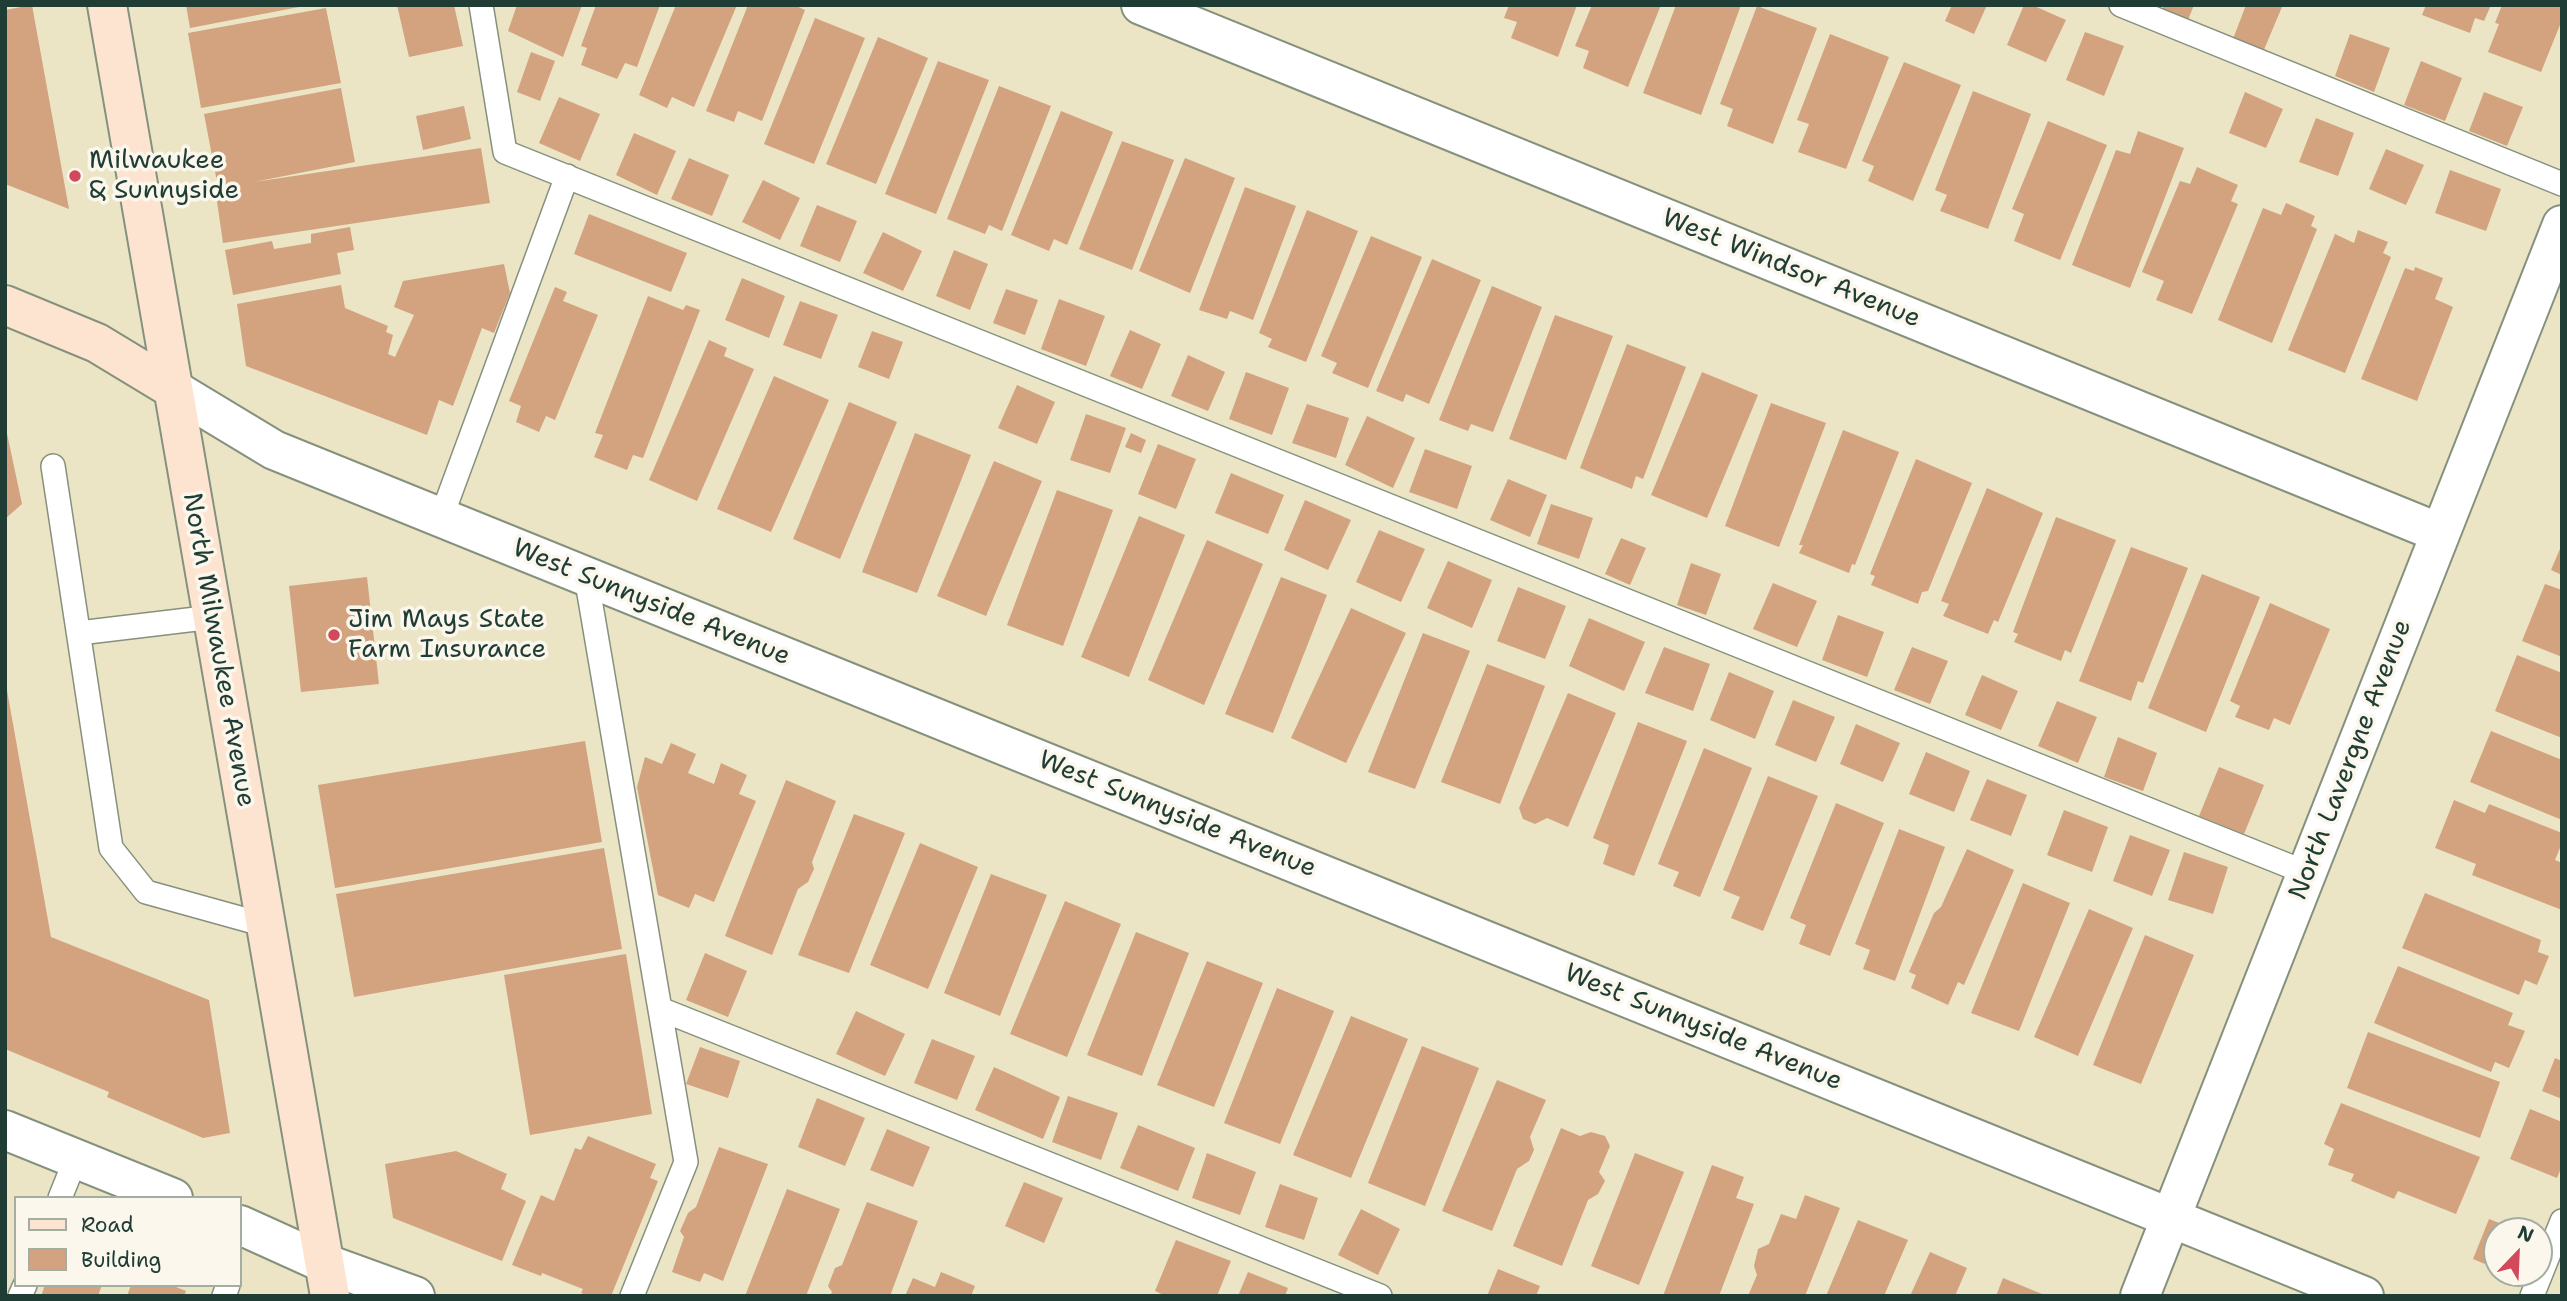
<!DOCTYPE html>
<style>
body{margin:0}
#map{position:relative;width:2567px;height:1301px;overflow:hidden;background:#ebe5c6;font-family:"Shantell Sans",sans-serif}
canvas{display:block}
.frame{position:absolute;inset:0;border:7px solid #1f3d34;pointer-events:none}
.legend{position:absolute;left:14px;top:1196px;width:228px;height:91px;box-sizing:border-box;background:#fbf7ec;border:2px solid #a3ada2;margin:0;padding:9px 12px;list-style:none;font-size:21px;color:#1f3d34}
.legend li{display:flex;align-items:center;gap:14px;height:35px}
.legend b{width:35px;border:2px solid #a3ada2}
.north{position:absolute;left:2483px;top:1217px;width:70px;height:70px;box-sizing:border-box;background:#fbf7ec;border:2px solid #a3ada2;border-radius:50%;rotate:23deg;font-size:19px;font-weight:700;line-height:28px;text-align:center;color:#1f3d34}
.north::after{content:'';display:block;margin:auto;width:24px;height:32px;background:#d1495b;clip-path:polygon(50% 0,100% 100%,50% 72%,0 100%)}
</style>
<div id="map">
<canvas width="2567" height="1301"></canvas>
<div class="frame"></div>
<ul class="legend">
<li><b style="height:9px;background:#fde4d0"></b>Road</li>
<li><b style="height:19px;background:#d2a37e"></b>Building</li>
</ul>
<div class="north">N</div>
</div>
<script>
const g = document.querySelector('canvas').getContext('2d');
g.lineJoin = 'round';
function fillPath(path, color) { g.fillStyle = color; g.fill(path, 'evenodd'); }
function stroke(path, color, width, dash) { g.strokeStyle = color; g.lineWidth = width; g.lineCap = dash ? 'butt' : 'round'; g.setLineDash(dash || []); g.stroke(path); }
function label(font, color, halo, rows, align = 'center') {
  g.font = font + ' "Shantell Sans",sans-serif'; g.lineWidth = 7; g.setLineDash([]); g.textBaseline = 'middle'; g.strokeStyle = halo; g.fillStyle = color; for (const [text, x, y, turn = 0] of rows) {
    g.save(); g.translate(x, y); g.rotate((+turn || 0) * Math.PI / 180); g.textAlign = isNaN(turn) ? turn : align; if (halo) g.strokeText(text, 0, 0); g.fillText(text, 0, 0); g.restore();
  }
}
const building = new Path2D(`
 M 32,5 L 69,209 L 5,184 L 5,10 Z
 M 186,5 L 299,5 L 299,7 L 190,28 Z
 M 397,5 L 454,5 L 463,46 L 409,57 Z
 M 517,5 L 582,5 L 563,57 L 508,31 Z
 M 596,5 L 660,5 L 637,67 L 625,63 L 617,79 L 581,65 L 587,48 L 581,46 Z
 M 676,5 L 737,5 L 694,107 L 672,97 L 667,108 L 639,95 Z
 M 748,5 L 794,5 L 805,10 L 762,121 L 738,111 L 734,122 L 706,111 Z
 M 1509,5 L 1577,5 L 1558,57 L 1511,38 L 1517,22 L 1504,18 Z
 M 1592,5 L 1661,5 L 1628,87 L 1583,68 L 1589,51 L 1575,46 Z
 M 1676,5 L 1741,5 L 1701,115 L 1643,93 Z
 M 1952,5 L 1987,5 L 1974,34 L 1945,21 Z
 M 2024,5 L 2032,5 L 2066,20 L 2046,62 L 2007,45 Z
 M 2164,5 L 2194,5 L 2188,20 L 2162,11 Z
 M 2246,5 L 2277,5 L 2282,7 L 2263,52 L 2233,39 Z
 M 2426,5 L 2491,5 L 2484,21 L 2475,18 L 2470,33 L 2422,15 Z
 M 2502,5 L 2562,5 L 2562,20 L 2541,72 L 2488,52 L 2499,24 L 2495,23 Z
 M 1757,6 L 1817,28 L 1773,144 L 1727,126 L 1733,109 L 1720,104 Z
 M 326,8 L 341,83 L 201,108 L 188,33 Z
 M 815,18 L 865,38 L 814,164 L 764,144 Z
 M 2085,32 L 2124,46 L 2104,96 L 2066,80 Z
 M 1830,34 L 1889,57 L 1846,169 L 1798,152 L 1809,124 L 1797,120 Z
 M 2350,34 L 2390,48 L 2374,92 L 2335,76 Z
 M 878,37 L 928,58 L 876,184 L 826,164 Z
 M 531,52 L 555,61 L 540,101 L 517,92 Z
 M 938,61 L 989,80 L 936,214 L 885,194 Z
 M 2421,61 L 2462,78 L 2445,121 L 2404,105 Z
 M 1904,62 L 1961,85 L 1913,201 L 1868,181 L 1874,166 L 1862,161 Z
 M 999,86 L 1051,106 L 1002,231 L 989,225 L 985,234 L 947,219 Z
 M 341,88 L 355,162 L 254,182 L 481,148 L 490,203 L 223,243 L 215,188 L 218,187 L 204,114 Z
 M 1973,91 L 2031,114 L 1988,229 L 1940,211 L 1947,195 L 1935,190 Z
 M 2245,92 L 2283,109 L 2266,148 L 2229,133 Z
 M 2484,92 L 2523,107 L 2507,146 L 2469,131 Z
 M 559,97 L 600,114 L 580,161 L 539,143 Z
 M 464,106 L 471,139 L 423,150 L 416,116 Z
 M 1061,111 L 1113,132 L 1067,245 L 1054,239 L 1049,251 L 1011,235 Z
 M 2316,118 L 2354,133 L 2338,176 L 2299,162 Z
 M 2048,121 L 2107,145 L 2060,260 L 2014,241 L 2024,214 L 2012,209 Z
 M 2138,131 L 2184,148 L 2130,288 L 2072,265 L 2116,150 L 2130,154 Z
 M 634,133 L 676,151 L 657,195 L 616,175 Z
 M 1122,141 L 1174,160 L 1132,270 L 1079,249 Z
 M 2386,149 L 2424,165 L 2406,205 L 2369,189 Z
 M 689,158 L 729,175 L 712,216 L 671,199 Z
 M 1185,158 L 1235,178 L 1190,293 L 1139,271 Z
 M 2197,167 L 2238,185 L 2231,201 L 2238,204 L 2192,314 L 2156,300 L 2164,281 L 2142,272 L 2180,181 L 2190,184 Z
 M 2450,170 L 2501,189 L 2486,231 L 2435,213 Z
 M 763,180 L 800,198 L 780,240 L 742,222 Z
 M 1245,187 L 1296,206 L 1253,320 L 1230,311 L 1227,319 L 1199,310 Z
 M 2286,203 L 2315,216 L 2311,226 L 2317,229 L 2272,343 L 2218,320 L 2263,208 L 2281,215 Z
 M 817,205 L 857,221 L 840,262 L 800,246 Z
 M 1307,210 L 1358,231 L 1306,362 L 1268,347 L 1272,339 L 1259,333 Z
 M 589,214 L 687,253 L 671,292 L 574,254 Z
 M 350,227 L 354,250 L 337,253 L 341,274 L 233,295 L 225,250 L 272,241 L 274,249 L 311,243 L 311,234 Z
 M 2358,230 L 2388,242 L 2383,253 L 2391,257 L 2345,373 L 2288,350 L 2335,234 L 2354,243 Z
 M 883,232 L 922,251 L 903,291 L 863,273 Z
 M 1371,236 L 1422,257 L 1368,388 L 1332,373 L 1337,363 L 1321,356 Z
 M 954,250 L 988,264 L 970,310 L 936,296 Z
 M 1432,259 L 1481,280 L 1429,404 L 1406,394 L 1403,402 L 1376,391 Z
 M 504,264 L 510,293 L 494,333 L 482,328 L 453,406 L 439,400 L 427,435 L 246,366 L 237,304 L 341,285 L 345,308 L 388,326 L 386,332 L 393,335 L 388,354 L 395,357 L 414,315 L 394,307 L 403,281 Z
 M 2415,267 L 2443,278 L 2435,299 L 2453,307 L 2417,401 L 2361,379 L 2405,268 L 2414,271 Z
 M 742,278 L 785,296 L 769,338 L 725,320 Z
 M 1492,286 L 1542,307 L 1493,432 L 1471,424 L 1468,431 L 1439,420 Z
 M 555,287 L 567,292 L 563,301 L 598,315 L 555,420 L 546,416 L 539,432 L 516,422 L 521,406 L 509,401 Z
 M 1006,289 L 1038,300 L 1025,335 L 993,323 Z
 M 648,296 L 683,310 L 686,305 L 700,310 L 643,458 L 633,455 L 627,470 L 594,457 L 603,435 L 595,433 Z
 M 1059,299 L 1105,316 L 1086,366 L 1041,349 Z
 M 800,301 L 838,315 L 821,359 L 783,345 Z
 M 1555,315 L 1613,336 L 1566,460 L 1509,439 Z
 M 1130,330 L 1161,344 L 1142,389 L 1110,376 Z
 M 872,331 L 903,342 L 889,379 L 858,367 Z
 M 709,340 L 727,348 L 724,356 L 754,369 L 697,501 L 649,480 Z
 M 1627,344 L 1686,367 L 1643,479 L 1636,476 L 1632,489 L 1580,468 Z
 M 1188,355 L 1225,372 L 1208,411 L 1171,396 Z
 M 1246,372 L 1289,388 L 1272,435 L 1229,419 Z
 M 1702,372 L 1758,395 L 1707,518 L 1651,495 Z
 M 774,376 L 829,400 L 771,532 L 717,509 Z
 M 1017,385 L 1055,402 L 1037,444 L 998,428 Z
 M 849,402 L 897,422 L 840,559 L 793,539 Z
 M 1771,403 L 1826,423 L 1779,547 L 1725,526 Z
 M 1307,404 L 1349,418 L 1336,458 L 1292,443 Z
 M 1086,414 L 1126,428 L 1110,473 L 1070,460 Z
 M 1367,416 L 1415,438 L 1393,488 L 1345,465 Z
 M 5,424 L 22,504 L 5,519 Z
 M 1843,430 L 1899,452 L 1855,565 L 1852,564 L 1849,573 L 1799,553 L 1803,545 L 1799,545 Z
 M 915,433 L 971,455 L 917,593 L 862,572 Z
 M 1131,433 L 1146,440 L 1141,453 L 1125,447 Z
 M 1158,444 L 1196,459 L 1176,509 L 1138,494 Z
 M 1425,449 L 1472,466 L 1457,509 L 1409,492 Z
 M 1916,459 L 1972,483 L 1928,591 L 1922,592 L 1918,604 L 1871,585 L 1875,576 L 1870,574 Z
 M 994,461 L 1042,481 L 986,616 L 937,596 Z
 M 1231,473 L 1284,495 L 1268,534 L 1215,513 Z
 M 1508,479 L 1547,495 L 1530,537 L 1490,520 Z
 M 1987,488 L 2043,513 L 1998,622 L 1994,620 L 1988,634 L 1943,616 L 1949,604 L 1941,601 Z
 M 1057,490 L 1113,510 L 1063,646 L 1007,625 Z
 M 1305,500 L 1351,520 L 1328,570 L 1284,550 Z
 M 1551,504 L 1593,518 L 1579,559 L 1537,544 Z
 M 1139,516 L 1185,535 L 1129,677 L 1081,657 Z
 M 2056,517 L 2116,540 L 2071,653 L 2065,650 L 2061,661 L 2014,642 L 2018,634 L 2013,632 Z
 M 1379,530 L 1425,549 L 1401,602 L 1356,582 Z
 M 1621,538 L 1646,548 L 1630,585 L 1605,574 Z
 M 1207,540 L 1263,564 L 1204,705 L 1148,680 Z
 M 2562,544 L 2562,575 L 2551,570 Z
 M 2131,547 L 2188,568 L 2143,683 L 2138,681 L 2131,701 L 2079,681 Z
 M 1448,561 L 1492,580 L 1472,628 L 1427,608 Z
 M 1691,563 L 1721,574 L 1706,615 L 1677,605 Z
 M 2202,574 L 2260,597 L 2206,732 L 2148,708 Z
 M 367,577 L 379,684 L 301,692 L 289,586 Z
 M 1281,577 L 1327,595 L 1273,733 L 1225,714 Z
 M 1773,583 L 1817,601 L 1797,647 L 1753,629 Z
 M 2545,584 L 2562,590 L 2562,657 L 2522,641 Z
 M 1518,587 L 1566,606 L 1545,659 L 1497,641 Z
 M 2270,603 L 2330,629 L 2290,725 L 2274,718 L 2269,730 L 2235,717 L 2240,706 L 2230,701 Z
 M 1351,608 L 1406,633 L 1346,763 L 1291,738 Z
 M 1838,615 L 1884,632 L 1867,677 L 1822,660 Z
 M 1589,618 L 1645,642 L 1624,691 L 1569,666 Z
 M 1423,633 L 1470,651 L 1415,789 L 1368,772 Z
 M 1664,647 L 1710,664 L 1693,711 L 1645,693 Z
 M 1912,647 L 1948,661 L 1930,704 L 1894,690 Z
 M 2517,655 L 2562,673 L 2562,738 L 2495,711 Z
 M 1487,664 L 1545,686 L 1500,804 L 1441,782 Z
 M 1729,672 L 1774,691 L 1755,739 L 1710,720 Z
 M 1982,675 L 2018,691 L 2001,730 L 1965,715 Z
 M 5,679 L 51,937 L 209,1000 L 230,1133 L 203,1138 L 107,1097 L 109,1092 L 5,1049 Z
 M 1568,693 L 1616,713 L 1568,827 L 1547,818 L 1535,824 L 1523,819 L 1519,808 Z
 M 1793,700 L 1835,717 L 1816,762 L 1775,745 Z
 M 2057,701 L 2097,717 L 2078,763 L 2038,746 Z
 M 1638,722 L 1687,741 L 1634,876 L 1603,864 L 1609,845 L 1593,838 Z
 M 1856,724 L 1900,743 L 1883,782 L 1840,764 Z
 M 2491,731 L 2562,760 L 2562,820 L 2470,782 Z
 M 2118,737 L 2157,753 L 2143,791 L 2104,777 Z
 M 585,741 L 602,842 L 335,888 L 318,785 Z
 M 671,743 L 696,754 L 688,773 L 714,784 L 721,763 L 747,775 L 739,794 L 756,801 L 714,902 L 695,894 L 689,908 L 658,895 L 637,787 L 645,757 L 662,764 Z
 M 1704,748 L 1752,768 L 1700,897 L 1673,886 L 1679,872 L 1658,864 Z
 M 1926,752 L 1970,771 L 1954,812 L 1909,794 Z
 M 2219,767 L 2264,785 L 2244,834 L 2199,816 Z
 M 1768,776 L 1818,796 L 1763,931 L 1731,918 L 1740,897 L 1723,890 Z
 M 1987,779 L 2027,795 L 2011,836 L 1970,820 Z
 M 786,780 L 836,801 L 812,862 L 814,869 L 808,882 L 798,889 L 772,955 L 725,936 Z
 M 2454,800 L 2485,813 L 2489,804 L 2562,833 L 2562,843 L 2555,860 L 2562,863 L 2562,910 L 2472,875 L 2476,864 L 2435,848 Z
 M 1836,803 L 1884,823 L 1830,956 L 1799,944 L 1806,925 L 1790,918 Z
 M 2064,810 L 2108,827 L 2092,872 L 2047,855 Z
 M 854,814 L 905,833 L 849,973 L 798,955 Z
 M 1899,829 L 1945,847 L 1895,981 L 1863,969 L 1870,950 L 1855,944 Z
 M 2130,835 L 2170,850 L 2152,896 L 2113,881 Z
 M 920,843 L 978,867 L 928,989 L 870,965 Z
 M 604,848 L 622,949 L 354,997 L 336,894 Z
 M 1967,849 L 2014,870 L 1964,985 L 1958,982 L 1948,1005 L 1911,988 L 1916,975 L 1909,972 L 1934,913 L 1941,907 Z
 M 2184,852 L 2228,867 L 2213,914 L 2168,900 Z
 M 991,874 L 1047,895 L 1000,1016 L 944,993 Z
 M 2023,883 L 2070,903 L 2019,1031 L 1971,1013 Z
 M 2425,893 L 2541,940 L 2538,952 L 2549,956 L 2537,985 L 2525,980 L 2519,995 L 2402,948 Z
 M 1065,901 L 1121,924 L 1067,1057 L 1010,1034 Z
 M 2089,909 L 2133,928 L 2078,1056 L 2034,1037 Z
 M 1136,932 L 1189,953 L 1142,1076 L 1087,1055 Z
 M 2145,935 L 2194,955 L 2141,1084 L 2093,1065 Z
 M 705,953 L 747,971 L 728,1017 L 686,1000 Z
 M 626,954 L 652,1114 L 530,1135 L 504,975 Z
 M 1207,961 L 1263,983 L 1214,1107 L 1157,1085 Z
 M 2398,966 L 2513,1013 L 2508,1025 L 2525,1031 L 2509,1068 L 2495,1062 L 2491,1072 L 2374,1023 Z
 M 1277,988 L 1334,1011 L 1280,1144 L 1224,1123 Z
 M 856,1011 L 905,1034 L 885,1076 L 836,1054 Z
 M 1351,1016 L 1408,1039 L 1351,1178 L 1293,1155 Z
 M 2368,1032 L 2500,1082 L 2480,1138 L 2347,1088 Z
 M 932,1039 L 975,1056 L 957,1100 L 914,1083 Z
 M 1422,1046 L 1479,1068 L 1425,1206 L 1368,1183 Z
 M 700,1047 L 740,1061 L 728,1098 L 686,1084 Z
 M 2555,1058 L 2562,1061 L 2562,1099 L 2542,1091 Z
 M 994,1067 L 1060,1097 L 1043,1139 L 975,1110 Z
 M 1497,1080 L 1546,1100 L 1530,1137 L 1534,1150 L 1529,1161 L 1517,1169 L 1492,1231 L 1442,1211 Z
 M 1068,1096 L 1118,1113 L 1101,1160 L 1052,1142 Z
 M 817,1098 L 865,1118 L 845,1166 L 798,1147 Z
 M 2341,1103 L 2480,1157 L 2456,1214 L 2398,1191 L 2394,1199 L 2351,1181 L 2354,1174 L 2328,1165 L 2334,1149 L 2324,1144 Z
 M 2530,1109 L 2562,1122 L 2562,1166 L 2557,1178 L 2510,1159 Z
 M 1138,1125 L 1195,1148 L 1178,1191 L 1120,1168 Z
 M 1561,1128 L 1580,1136 L 1591,1132 L 1605,1136 L 1610,1146 L 1599,1172 L 1605,1181 L 1598,1194 L 1588,1200 L 1562,1266 L 1513,1246 Z
 M 887,1129 L 930,1147 L 913,1187 L 870,1170 Z
 M 588,1136 L 656,1164 L 650,1178 L 658,1181 L 611,1296 L 588,1296 L 581,1293 L 583,1289 L 542,1273 L 541,1276 L 512,1265 L 541,1195 L 554,1201 L 575,1148 L 581,1150 Z
 M 719,1147 L 768,1164 L 723,1281 L 704,1273 L 700,1282 L 672,1272 L 684,1237 L 680,1231 L 688,1213 L 696,1207 Z
 M 456,1151 L 507,1174 L 501,1189 L 526,1201 L 502,1261 L 393,1218 L 385,1164 Z
 M 1207,1153 L 1256,1172 L 1240,1215 L 1192,1198 Z
 M 1635,1153 L 1684,1172 L 1639,1285 L 1591,1266 Z
 M 1712,1165 L 1744,1177 L 1736,1198 L 1754,1204 L 1719,1296 L 1663,1296 Z
 M 1024,1182 L 1063,1198 L 1044,1243 L 1005,1226 Z
 M 1280,1184 L 1318,1198 L 1304,1240 L 1265,1227 Z
 M 787,1189 L 840,1209 L 806,1296 L 745,1296 Z
 M 1805,1195 L 1840,1208 L 1805,1296 L 1748,1296 L 1757,1275 L 1754,1266 L 1758,1249 L 1769,1244 L 1781,1214 L 1796,1219 Z
 M 867,1202 L 918,1221 L 890,1296 L 830,1296 L 832,1292 L 828,1286 L 835,1268 L 842,1265 Z
 M 1361,1209 L 1400,1229 L 1378,1275 L 1338,1255 Z
 M 2489,1219 L 2520,1231 L 2497,1231 L 2497,1269 L 2473,1259 Z
 M 1858,1220 L 1908,1240 L 1884,1296 L 1826,1296 Z
 M 1176,1240 L 1231,1261 L 1217,1296 L 1166,1296 L 1155,1291 Z
 M 1930,1252 L 1967,1268 L 1955,1296 L 1910,1296 Z
 M 1498,1269 L 1540,1286 L 1536,1296 L 1487,1296 Z
 M 941,1272 L 975,1286 L 971,1296 L 905,1296 L 913,1278 L 935,1287 Z
 M 1248,1272 L 1288,1288 L 1285,1296 L 1238,1296 Z
 M 2003,1278 L 2047,1296 L 1996,1296 Z
 M 45,1285 L 102,1285 L 98,1296 L 41,1296 Z
 M 131,1285 L 171,1285 L 186,1291 L 184,1296 L 127,1296 Z`);
const lane = new Path2D(`
 M 481,5 L 505,152 L 2307,873
 M 2121,5 L 2562,184
 M 53,466 L 111,848 L 146,892 L 265,925
 M 441,518 L 567,176
 M 586,576 L 686,1162 L 632,1296
 M 79,633 L 213,617
 M 660,1009 L 1380,1296
 M 60,1198 L 76,1158
 M 20,1296 L 25,1285
 M 224,1296 L 228,1285
 M 2532,1296 L 2562,1221`);
const street = new Path2D(`
 M 1141,5 L 2440,533
 M 173,389 L 274,450 L 2364,1296
 M 5,1130 L 173,1198
 M 240,1225 L 324,1263 L 415,1296
 M 2140,1296 L 2562,225`);
const secondary = new Path2D(`
 M 107,5 L 330,1296
 M 5,305 L 97,343 L 173,389`);
const markers = [
 [75,176,7,"#d1495b"],
 [334,635,7,"#d1495b"]
];
const poiNames = [
 ["Milwaukee",89,161],
 ["& Sunnyside",89,191],
 ["Jim Mays State",348,620],
 ["Farm Insurance",348,650]
];
const streetNames = [
 ["West Windsor Avenue",1791,269,22],
 ["West Sunnyside Avenue",651,603,22],
 ["North Milwaukee Avenue",218,650,80],
 ["North Lavergne Avenue",2351,760,-69],
 ["West Sunnyside Avenue",1177,815,22],
 ["West Sunnyside Avenue",1703,1028,22]
];
fillPath(building, '#d2a37e');
stroke(lane, '#85917d', 26);
stroke(street, '#85917d', 42);
stroke(secondary, '#85917d', 42);
stroke(lane, '#fff', 23);
stroke(street, '#fff', 38);
stroke(secondary, '#fde4d0', 38);
for (const [x, y, r, color] of markers) { const dot = new Path2D(); dot.arc(x, y, r, 0, 2 * Math.PI); g.fillStyle = color; g.fill(dot); stroke(dot, '#fbf7ec', 2.5); }
label('26px', '#1f3d34', '#fbf7ec', poiNames, 'left');
label('26px', '#1f3d34', '#fbf7ec', streetNames);
</script>
